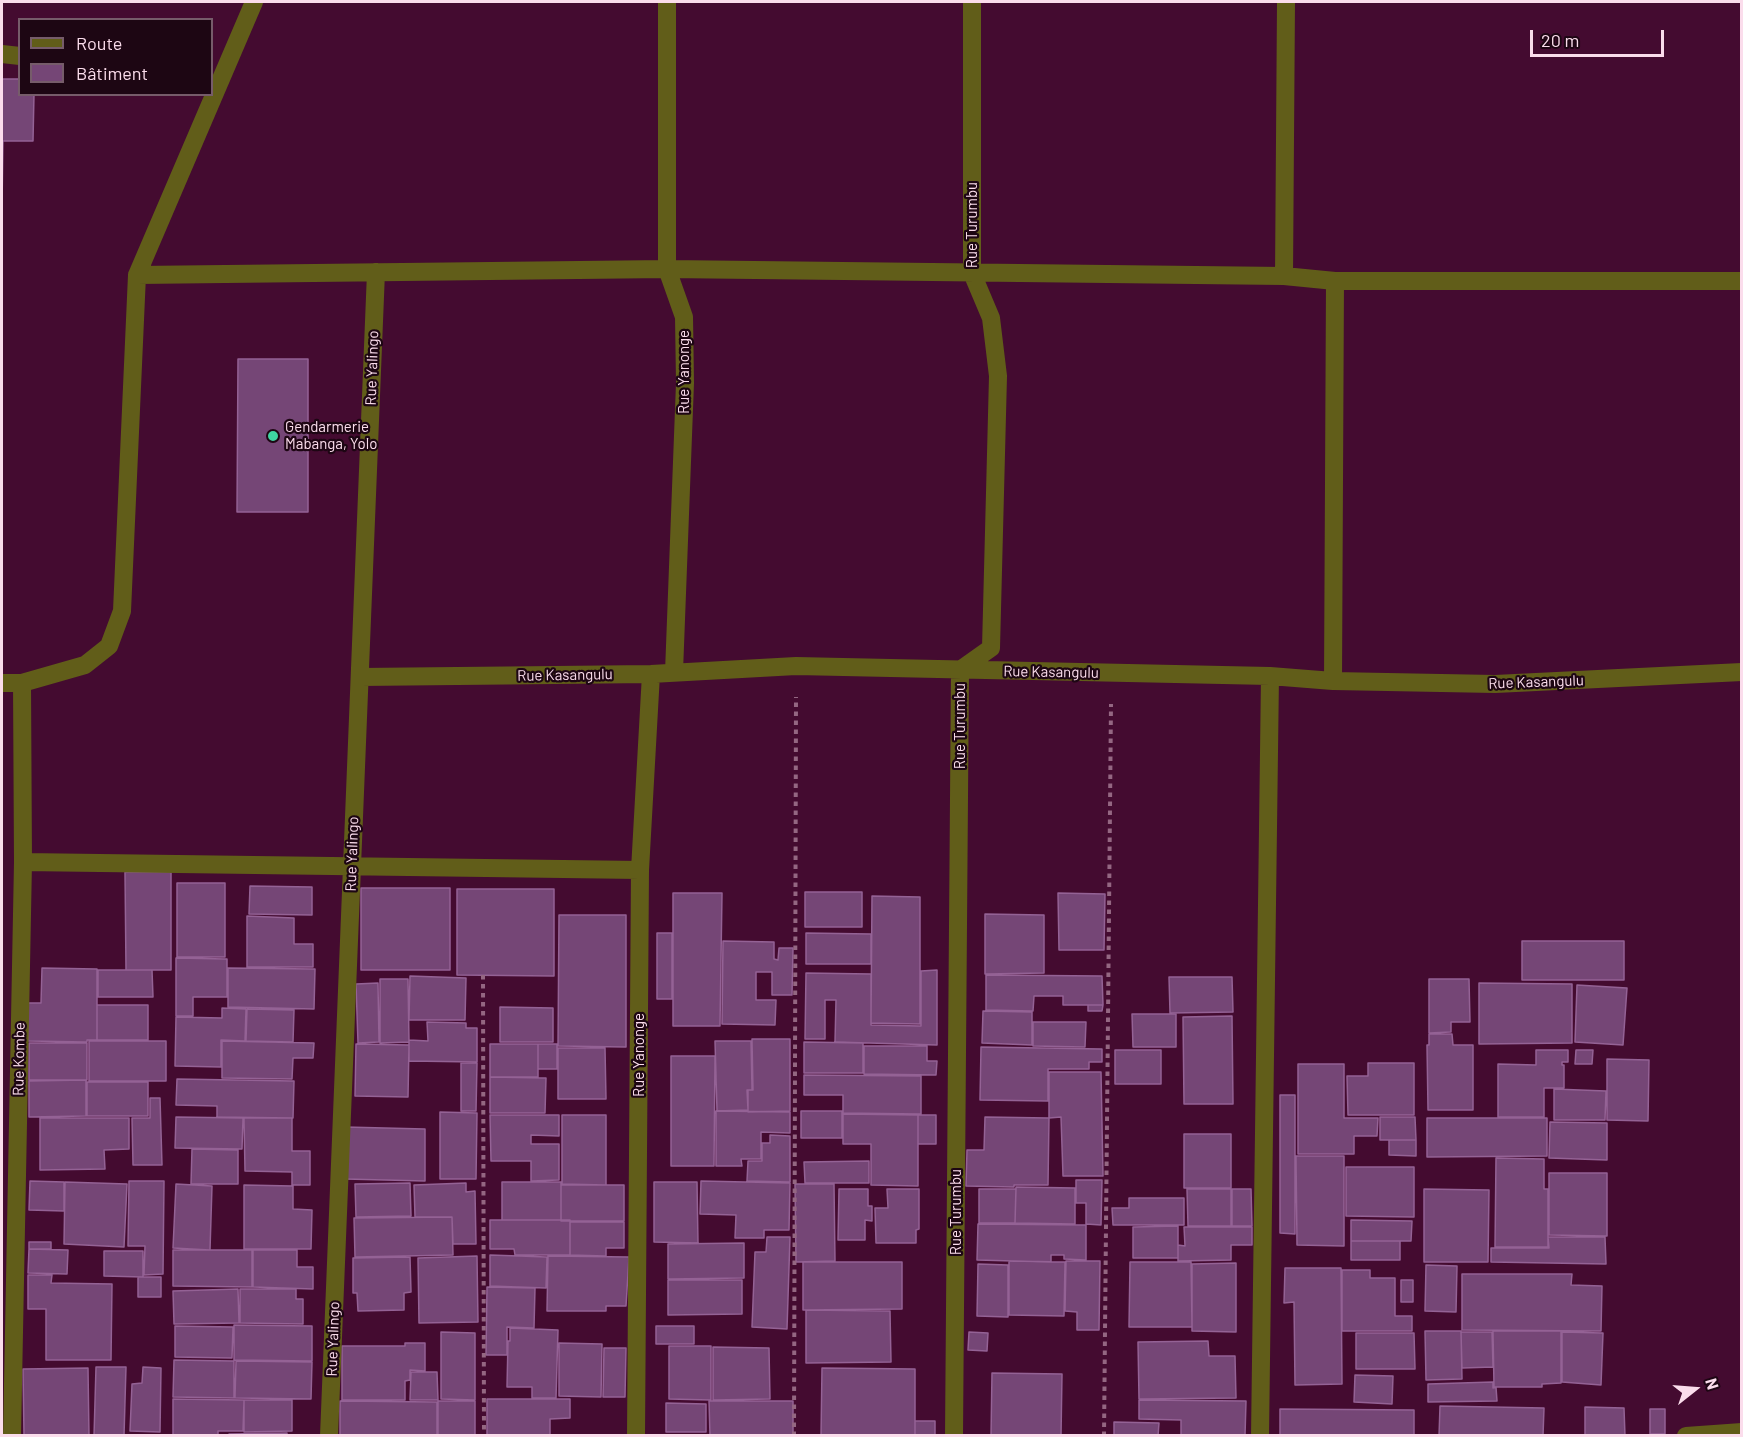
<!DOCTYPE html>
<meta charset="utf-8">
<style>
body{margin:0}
#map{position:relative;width:1743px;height:1437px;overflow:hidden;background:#440b30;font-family:Barlow,sans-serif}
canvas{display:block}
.frame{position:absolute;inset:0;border:3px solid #fbddec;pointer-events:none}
.legend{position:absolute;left:18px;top:18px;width:195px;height:78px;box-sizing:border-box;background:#1d0613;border:2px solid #765c6a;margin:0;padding:8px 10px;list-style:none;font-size:18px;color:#fbddec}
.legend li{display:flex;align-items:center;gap:12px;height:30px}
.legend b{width:30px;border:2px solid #765c6a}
.north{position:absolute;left:1665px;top:1359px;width:60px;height:60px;-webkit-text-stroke:4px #1d0613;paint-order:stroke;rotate:73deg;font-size:16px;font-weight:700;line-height:24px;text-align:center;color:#fbddec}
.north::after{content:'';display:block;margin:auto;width:21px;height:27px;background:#fbddec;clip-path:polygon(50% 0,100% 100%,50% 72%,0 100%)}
.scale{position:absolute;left:1530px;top:30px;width:134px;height:27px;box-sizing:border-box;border:3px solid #fbddec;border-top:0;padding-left:8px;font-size:18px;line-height:21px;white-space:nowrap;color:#fbddec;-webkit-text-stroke:4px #1d0613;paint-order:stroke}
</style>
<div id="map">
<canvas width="1743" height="1437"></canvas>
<div class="frame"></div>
<ul class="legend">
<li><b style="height:8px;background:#615d19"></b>Route</li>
<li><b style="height:16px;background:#754676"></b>Bâtiment</li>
</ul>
<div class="north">N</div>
<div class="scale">20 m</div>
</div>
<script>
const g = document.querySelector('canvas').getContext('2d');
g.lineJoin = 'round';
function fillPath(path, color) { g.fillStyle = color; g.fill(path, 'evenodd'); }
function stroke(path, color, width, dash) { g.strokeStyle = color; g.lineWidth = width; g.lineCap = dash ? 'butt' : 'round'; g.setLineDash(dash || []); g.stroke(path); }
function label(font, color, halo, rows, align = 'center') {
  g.font = font + ' Barlow,sans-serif'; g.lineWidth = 4.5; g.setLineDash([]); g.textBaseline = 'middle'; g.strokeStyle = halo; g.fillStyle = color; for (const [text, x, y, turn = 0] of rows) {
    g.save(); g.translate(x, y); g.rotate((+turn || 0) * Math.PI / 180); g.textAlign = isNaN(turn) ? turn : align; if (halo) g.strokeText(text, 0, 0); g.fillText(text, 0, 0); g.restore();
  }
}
const building = new Path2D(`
 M 2,79 L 20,79 L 20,94 L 34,94 L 33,141 L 3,141 L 2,206 Z
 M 238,359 L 308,359 L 308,512 L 237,512 Z
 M 125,872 L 171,872 L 171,970 L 126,970 Z
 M 177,883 L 225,883 L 225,957 L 177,957 Z
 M 250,886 L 312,887 L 312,915 L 249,914 Z
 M 361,888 L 450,888 L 450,970 L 361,970 Z
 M 457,889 L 554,889 L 554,976 L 457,975 Z
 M 805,892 L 862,892 L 862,927 L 805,927 Z
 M 673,893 L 722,893 L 720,1026 L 673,1026 Z
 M 1058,893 L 1105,894 L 1104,950 L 1059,950 Z
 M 872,896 L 920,897 L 920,1024 L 871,1023 Z
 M 985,914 L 1044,915 L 1044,973 L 985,974 Z
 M 559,915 L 626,915 L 626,1047 L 558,1046 Z
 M 247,916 L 294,918 L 294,944 L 313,944 L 313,967 L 247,967 Z
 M 657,933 L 672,933 L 672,999 L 657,999 Z
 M 806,933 L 871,934 L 871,964 L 806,964 Z
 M 723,941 L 774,942 L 774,959 L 778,960 L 779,948 L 793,948 L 792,995 L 772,995 L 772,972 L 756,972 L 756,1000 L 776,1000 L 775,1025 L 722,1024 Z
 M 1522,941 L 1624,941 L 1624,980 L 1522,980 Z
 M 176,958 L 227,959 L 227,997 L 193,997 L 193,1016 L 176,1016 Z
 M 42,968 L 97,969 L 97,1040 L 87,1040 L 87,1042 L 28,1041 L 28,1003 L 41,1003 Z
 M 228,968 L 315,969 L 314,1009 L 228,1007 Z
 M 98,970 L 152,970 L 153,997 L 98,997 Z
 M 937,970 L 937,1045 L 835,1042 L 836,1000 L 825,1000 L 825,1039 L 805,1039 L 806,973 L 871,974 L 871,1025 L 921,1026 L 921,971 Z
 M 986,975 L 1102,976 L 1103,1005 L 1063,1005 L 1063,996 L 1034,996 L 1033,1011 L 986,1010 Z
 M 410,976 L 466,978 L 465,1020 L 409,1020 Z
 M 1169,977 L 1232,977 L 1233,1012 L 1170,1013 Z
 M 380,979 L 408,979 L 409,1042 L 380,1043 Z
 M 1429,979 L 1469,979 L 1470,1022 L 1451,1022 L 1451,1032 L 1429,1033 Z
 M 378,983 L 379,1042 L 358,1043 L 356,984 Z
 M 1479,983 L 1572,984 L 1572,1043 L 1479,1044 Z
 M 1577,985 L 1627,988 L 1623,1045 L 1575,1042 Z
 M 97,1005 L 148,1005 L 148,1040 L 97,1040 Z
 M 1088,1005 L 1103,1005 L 1102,1011 L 1088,1011 Z
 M 500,1007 L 553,1008 L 553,1042 L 500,1042 Z
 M 222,1008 L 246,1009 L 245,1041 L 221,1040 L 221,1067 L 175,1066 L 176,1017 L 222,1018 Z
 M 247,1009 L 294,1010 L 293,1042 L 246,1041 Z
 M 983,1011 L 1032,1012 L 1032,1045 L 982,1043 Z
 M 1132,1014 L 1176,1014 L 1176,1047 L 1133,1047 Z
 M 1232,1016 L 1233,1104 L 1184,1104 L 1183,1017 Z
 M 427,1022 L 466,1023 L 466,1028 L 477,1028 L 477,1062 L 409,1061 L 409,1040 L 428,1041 Z
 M 1033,1022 L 1086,1022 L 1085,1047 L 1033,1046 Z
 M 1429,1034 L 1452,1034 L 1453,1045 L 1473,1045 L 1473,1110 L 1428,1110 L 1427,1045 L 1429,1045 Z
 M 752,1039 L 790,1039 L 790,1111 L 748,1112 L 748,1090 L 753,1090 Z
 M 89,1041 L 166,1041 L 166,1081 L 89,1081 Z
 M 222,1041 L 314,1043 L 313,1058 L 293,1058 L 292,1079 L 222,1078 Z
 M 715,1041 L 751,1041 L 752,1090 L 747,1090 L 748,1110 L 717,1111 Z
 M 804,1042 L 863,1043 L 863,1073 L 804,1073 Z
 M 29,1043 L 87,1043 L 87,1080 L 29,1080 Z
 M 356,1044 L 409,1045 L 408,1097 L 355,1096 Z
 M 490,1044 L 538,1044 L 538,1077 L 490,1077 Z
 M 538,1044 L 557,1044 L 557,1069 L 538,1069 Z
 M 864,1046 L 927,1046 L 927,1061 L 937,1061 L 936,1075 L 864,1074 Z
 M 981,1047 L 1102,1049 L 1102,1062 L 1089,1062 L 1089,1069 L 1048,1069 L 1048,1101 L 980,1100 Z
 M 558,1048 L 605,1048 L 606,1099 L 558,1099 Z
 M 1115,1050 L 1161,1050 L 1161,1084 L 1115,1084 Z
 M 1536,1050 L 1568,1050 L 1568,1062 L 1562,1062 L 1562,1065 L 1564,1065 L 1564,1088 L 1544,1088 L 1544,1117 L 1498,1117 L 1498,1064 L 1536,1065 Z
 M 1576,1050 L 1593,1050 L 1592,1064 L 1575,1064 Z
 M 671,1056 L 715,1056 L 714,1166 L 671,1166 Z
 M 1607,1059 L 1649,1060 L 1648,1121 L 1607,1120 Z
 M 461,1063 L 477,1063 L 476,1111 L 461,1111 Z
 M 1368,1063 L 1414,1063 L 1414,1115 L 1348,1115 L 1347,1076 L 1368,1076 Z
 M 1298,1064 L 1344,1064 L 1344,1118 L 1378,1118 L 1377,1136 L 1354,1136 L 1354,1154 L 1298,1154 Z
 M 1049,1072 L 1101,1072 L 1103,1176 L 1063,1176 L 1061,1117 L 1049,1118 Z
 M 804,1075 L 921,1076 L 921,1114 L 843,1113 L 843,1095 L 804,1095 Z
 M 490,1077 L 546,1078 L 545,1113 L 490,1113 Z
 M 177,1079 L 294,1081 L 293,1118 L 217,1117 L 217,1106 L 176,1105 Z
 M 86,1080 L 86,1116 L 29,1117 L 29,1081 Z
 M 87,1082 L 148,1082 L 148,1116 L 87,1116 Z
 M 1554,1089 L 1606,1091 L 1605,1120 L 1554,1120 Z
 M 1280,1095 L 1295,1095 L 1295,1234 L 1280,1233 Z
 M 150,1098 L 160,1098 L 162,1165 L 133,1165 L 132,1118 L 150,1118 Z
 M 716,1111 L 790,1112 L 790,1133 L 761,1132 L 761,1159 L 741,1159 L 742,1166 L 716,1166 Z
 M 801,1111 L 842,1111 L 842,1138 L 801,1138 Z
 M 440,1112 L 477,1113 L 476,1179 L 440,1179 Z
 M 843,1114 L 918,1115 L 918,1186 L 871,1185 L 871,1144 L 843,1144 Z
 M 490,1115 L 559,1115 L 559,1136 L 531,1135 L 531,1144 L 559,1144 L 559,1180 L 531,1181 L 531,1161 L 491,1161 Z
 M 562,1115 L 606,1115 L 606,1185 L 562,1184 Z
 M 918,1115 L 936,1115 L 936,1144 L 918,1144 Z
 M 176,1117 L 243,1118 L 242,1149 L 175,1148 Z
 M 985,1117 L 1049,1118 L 1048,1185 L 1014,1185 L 1014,1187 L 966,1186 L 967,1150 L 984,1150 Z
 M 1380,1117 L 1415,1117 L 1416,1140 L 1380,1140 Z
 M 40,1118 L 129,1118 L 129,1149 L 104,1150 L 105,1169 L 40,1170 Z
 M 244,1118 L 292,1118 L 292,1151 L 310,1151 L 310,1185 L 292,1185 L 292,1172 L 245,1171 Z
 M 1427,1118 L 1547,1118 L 1547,1156 L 1427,1157 Z
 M 1550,1122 L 1607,1123 L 1607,1160 L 1549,1158 Z
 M 345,1127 L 425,1129 L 425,1181 L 345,1179 Z
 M 1184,1134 L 1231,1134 L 1231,1188 L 1184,1188 Z
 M 770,1135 L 790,1136 L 790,1182 L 747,1181 L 748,1161 L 762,1161 L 762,1143 L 770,1143 Z
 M 1389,1140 L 1416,1140 L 1416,1156 L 1389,1155 Z
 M 192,1149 L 238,1150 L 238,1184 L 191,1184 Z
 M 1296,1156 L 1344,1156 L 1344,1246 L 1297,1245 Z
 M 1496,1158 L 1544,1159 L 1544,1189 L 1548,1189 L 1548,1247 L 1495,1247 Z
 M 869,1161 L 869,1183 L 805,1183 L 804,1162 Z
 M 1346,1167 L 1414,1167 L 1414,1217 L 1346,1216 Z
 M 1549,1173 L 1607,1173 L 1607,1236 L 1549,1235 Z
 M 1076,1180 L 1102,1180 L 1101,1225 L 1086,1224 L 1086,1203 L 1076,1203 Z
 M 30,1181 L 64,1182 L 64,1211 L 29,1210 Z
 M 129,1181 L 164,1181 L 163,1274 L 144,1275 L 145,1246 L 128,1246 Z
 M 701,1181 L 790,1183 L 789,1230 L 764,1230 L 764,1238 L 735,1238 L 736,1215 L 700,1214 Z
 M 65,1182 L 127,1184 L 124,1247 L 64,1244 Z
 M 502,1182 L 561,1182 L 561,1220 L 502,1220 Z
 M 654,1182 L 697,1182 L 698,1243 L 654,1242 Z
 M 410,1183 L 411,1216 L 356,1217 L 355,1184 Z
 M 466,1183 L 466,1192 L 475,1191 L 476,1244 L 453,1244 L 452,1217 L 415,1217 L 414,1185 Z
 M 176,1184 L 212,1186 L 210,1250 L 173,1248 Z
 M 795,1184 L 834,1184 L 835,1261 L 796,1262 Z
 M 244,1185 L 293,1186 L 293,1209 L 312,1210 L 311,1249 L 244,1249 Z
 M 561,1185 L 624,1185 L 624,1221 L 561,1221 Z
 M 1016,1187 L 1075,1188 L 1075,1224 L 1015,1223 Z
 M 839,1189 L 868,1189 L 868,1206 L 872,1206 L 872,1221 L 865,1220 L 865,1240 L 838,1240 Z
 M 887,1189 L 919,1189 L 919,1229 L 916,1230 L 916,1243 L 876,1243 L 875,1208 L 888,1208 Z
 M 979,1189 L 1016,1189 L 1015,1223 L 979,1223 Z
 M 1187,1189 L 1231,1189 L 1231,1226 L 1188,1226 Z
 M 1232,1189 L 1251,1189 L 1252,1226 L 1232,1226 Z
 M 1424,1189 L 1489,1190 L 1488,1262 L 1424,1262 Z
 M 1129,1198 L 1184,1198 L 1184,1225 L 1113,1225 L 1112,1208 L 1129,1208 Z
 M 452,1217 L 453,1255 L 355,1257 L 354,1218 Z
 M 490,1220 L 570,1220 L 570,1255 L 515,1255 L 514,1249 L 490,1249 Z
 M 1351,1220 L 1412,1221 L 1411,1241 L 1351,1241 Z
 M 570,1222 L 624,1222 L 624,1248 L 606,1248 L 606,1256 L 570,1255 Z
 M 978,1224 L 1086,1225 L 1086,1260 L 1064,1259 L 1064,1255 L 1051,1255 L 1051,1262 L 977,1260 Z
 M 1178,1226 L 1178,1258 L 1133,1258 L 1133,1227 Z
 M 1184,1227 L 1252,1227 L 1252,1245 L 1231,1245 L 1231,1260 L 1178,1261 L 1178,1245 L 1185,1246 Z
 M 767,1237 L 790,1237 L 787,1329 L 752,1327 L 755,1252 L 766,1252 Z
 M 1548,1237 L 1605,1237 L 1606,1264 L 1491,1262 L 1491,1248 L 1549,1248 Z
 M 1351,1241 L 1400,1241 L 1400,1260 L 1351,1260 Z
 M 29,1242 L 51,1242 L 51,1249 L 29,1249 Z
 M 744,1243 L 744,1278 L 668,1279 L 668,1244 Z
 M 29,1249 L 68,1250 L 67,1274 L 28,1273 Z
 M 173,1250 L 252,1250 L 252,1287 L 173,1286 Z
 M 253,1250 L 297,1250 L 297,1267 L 313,1267 L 313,1289 L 253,1287 Z
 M 104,1251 L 143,1251 L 143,1277 L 104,1276 Z
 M 490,1255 L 547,1257 L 546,1288 L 490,1286 Z
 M 477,1256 L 478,1322 L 419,1323 L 418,1258 Z
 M 548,1256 L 629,1257 L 626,1306 L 606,1306 L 606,1311 L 547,1311 Z
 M 410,1257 L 411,1292 L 404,1293 L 404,1310 L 358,1311 L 357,1293 L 353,1293 L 353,1258 Z
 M 1009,1261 L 1065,1262 L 1064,1316 L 1009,1315 Z
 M 1066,1261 L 1100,1261 L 1099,1330 L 1077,1330 L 1077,1312 L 1065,1311 Z
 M 803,1262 L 902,1262 L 902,1309 L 803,1310 Z
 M 1130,1262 L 1191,1262 L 1192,1327 L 1129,1327 Z
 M 1236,1263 L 1236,1332 L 1192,1331 L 1192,1264 Z
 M 978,1264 L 1008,1265 L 1008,1317 L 977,1316 Z
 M 1426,1265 L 1457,1266 L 1456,1312 L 1425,1311 Z
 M 1285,1268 L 1341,1268 L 1342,1384 L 1295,1385 L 1294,1302 L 1284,1303 Z
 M 1342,1270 L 1370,1270 L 1370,1278 L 1395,1278 L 1395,1316 L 1412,1316 L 1412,1331 L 1342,1331 Z
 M 1462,1274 L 1572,1274 L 1571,1285 L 1602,1286 L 1601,1331 L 1462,1330 Z
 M 28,1275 L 52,1275 L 51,1283 L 112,1284 L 111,1360 L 46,1360 L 46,1309 L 28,1309 Z
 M 138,1277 L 161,1277 L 161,1297 L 138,1297 Z
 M 668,1280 L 742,1280 L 742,1314 L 668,1315 Z
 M 1401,1280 L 1413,1280 L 1413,1302 L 1401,1302 Z
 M 487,1287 L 535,1288 L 534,1328 L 507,1327 L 507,1355 L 486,1355 Z
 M 238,1289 L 239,1323 L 174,1324 L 173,1291 Z
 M 240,1289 L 296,1289 L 296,1299 L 303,1299 L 303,1324 L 240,1323 Z
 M 806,1310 L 890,1311 L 891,1362 L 806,1363 Z
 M 234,1325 L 312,1326 L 312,1361 L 234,1360 Z
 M 175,1326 L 233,1327 L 232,1358 L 175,1357 Z
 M 656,1326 L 694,1326 L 694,1344 L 656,1344 Z
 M 510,1328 L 558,1330 L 556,1398 L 532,1398 L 532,1387 L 507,1387 L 508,1341 L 510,1341 Z
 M 1425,1331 L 1461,1331 L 1462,1379 L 1426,1380 Z
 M 1493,1331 L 1561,1331 L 1561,1383 L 1542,1384 L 1542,1387 L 1494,1387 Z
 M 441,1332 L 475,1333 L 475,1400 L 441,1399 Z
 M 969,1332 L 988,1333 L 987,1351 L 968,1350 Z
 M 1461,1332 L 1492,1332 L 1493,1367 L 1462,1368 Z
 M 1562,1332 L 1603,1333 L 1601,1385 L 1562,1382 Z
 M 1356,1333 L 1414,1333 L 1415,1369 L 1356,1369 Z
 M 1208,1341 L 1209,1356 L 1235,1356 L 1236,1398 L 1139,1399 L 1138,1342 Z
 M 405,1343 L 425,1343 L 425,1371 L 410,1370 L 410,1380 L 405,1381 L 405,1400 L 342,1400 L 342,1346 L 405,1346 Z
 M 559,1343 L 602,1344 L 601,1397 L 559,1396 Z
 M 669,1346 L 711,1346 L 711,1400 L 669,1399 Z
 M 713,1347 L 769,1348 L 770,1399 L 713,1400 Z
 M 604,1348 L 626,1348 L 625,1397 L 603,1397 Z
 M 174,1360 L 234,1361 L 234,1398 L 173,1397 Z
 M 236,1361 L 312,1362 L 311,1399 L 235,1398 Z
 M 96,1367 L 126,1367 L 124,1436 L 94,1436 Z
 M 143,1367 L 161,1368 L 160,1432 L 130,1431 L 132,1384 L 142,1383 Z
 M 88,1368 L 89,1436 L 24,1436 L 23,1369 Z
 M 822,1368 L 915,1369 L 915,1436 L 821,1436 Z
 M 411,1372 L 437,1372 L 438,1400 L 410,1400 Z
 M 992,1373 L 1062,1374 L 1061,1436 L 991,1436 Z
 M 1355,1375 L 1393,1376 L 1392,1404 L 1354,1402 Z
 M 1493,1382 L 1493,1388 L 1496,1387 L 1497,1401 L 1428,1402 L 1428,1384 Z
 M 173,1399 L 244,1400 L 243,1431 L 218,1431 L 218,1436 L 173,1436 Z
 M 487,1399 L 570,1399 L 570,1418 L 550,1419 L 550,1436 L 487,1436 Z
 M 244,1400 L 292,1400 L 292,1431 L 244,1432 Z
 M 1139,1400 L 1246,1401 L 1245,1436 L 1181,1436 L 1181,1420 L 1139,1419 Z
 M 340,1401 L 437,1402 L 437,1435 L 340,1435 Z
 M 438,1401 L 475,1401 L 475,1436 L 438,1435 Z
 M 709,1401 L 793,1401 L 793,1436 L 710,1436 Z
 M 666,1403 L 706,1404 L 706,1432 L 666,1432 Z
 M 1440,1406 L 1544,1408 L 1543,1436 L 1439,1436 Z
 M 1585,1407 L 1624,1408 L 1625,1436 L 1585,1436 Z
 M 1280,1409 L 1414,1410 L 1414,1436 L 1280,1436 Z
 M 1650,1409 L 1665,1409 L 1665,1434 L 1650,1434 Z
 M 915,1421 L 935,1421 L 935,1436 L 915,1436 Z
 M 1114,1422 L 1159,1423 L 1158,1436 L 1114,1436 Z
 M 287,1433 L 287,1436 L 229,1436 L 229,1434 Z`);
const path = new Path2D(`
 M 483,975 L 484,1436
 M 794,1436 L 796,697
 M 1104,1436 L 1111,704`);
const lane = new Path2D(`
 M 1686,1436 L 1742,1432`);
const street = new Path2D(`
 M 667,2 L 667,269 L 684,317 L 685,383 L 674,672
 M 2,54 L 20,56
 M 137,275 L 667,269 L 1284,276 L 1335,281 L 1742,281
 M 1284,276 L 1286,2
 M 360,677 L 651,674 L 796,666 L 1270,676 L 1333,681 L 1495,684 L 1742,672
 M 1333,681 L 1335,281
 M 2,683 L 22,683 L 85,665 L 109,646 L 122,611 L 137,275 L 254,2
 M 23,862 L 640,870
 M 12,1436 L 23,862 L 22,683
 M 329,1436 L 376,272
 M 636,1436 L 640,870 L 651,674
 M 954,1436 L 960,670 L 991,648 L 998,376 L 991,318 L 972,273 L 972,2
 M 1260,1436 L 1270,676`);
const markers = [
 [273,436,6,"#3fd4a2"]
];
const streetNames = [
 ["Rue Turumbu",972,225,-90],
 ["Rue Yalingo",372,368,-88],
 ["Rue Yanonge",684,372,-90],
 ["Rue Kasangulu",1051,672,1],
 ["Rue Kasangulu",565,675,-1],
 ["Rue Kasangulu",1536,682,-2],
 ["Rue Turumbu",960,726,-90],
 ["Rue Yalingo",352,854,-88],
 ["Rue Yanonge",639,1055,-90],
 ["Rue Kombe",19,1059,-89],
 ["Rue Turumbu",956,1212,-90],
 ["Rue Yalingo",333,1339,-88]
];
const poiNames = [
 ["Gendarmerie",285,427],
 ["Mabanga, Yolo",285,444]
];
fillPath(building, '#754676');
stroke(building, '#946295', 1.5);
stroke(path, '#946782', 4, [4.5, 4.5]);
stroke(lane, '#615d19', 18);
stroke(street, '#615d19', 18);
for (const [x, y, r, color] of markers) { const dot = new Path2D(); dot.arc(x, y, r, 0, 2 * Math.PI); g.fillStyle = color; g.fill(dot); stroke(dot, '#1d0613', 2); }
label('15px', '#fbddec', '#1d0613', streetNames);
label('15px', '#fbddec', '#1d0613', poiNames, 'left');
</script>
